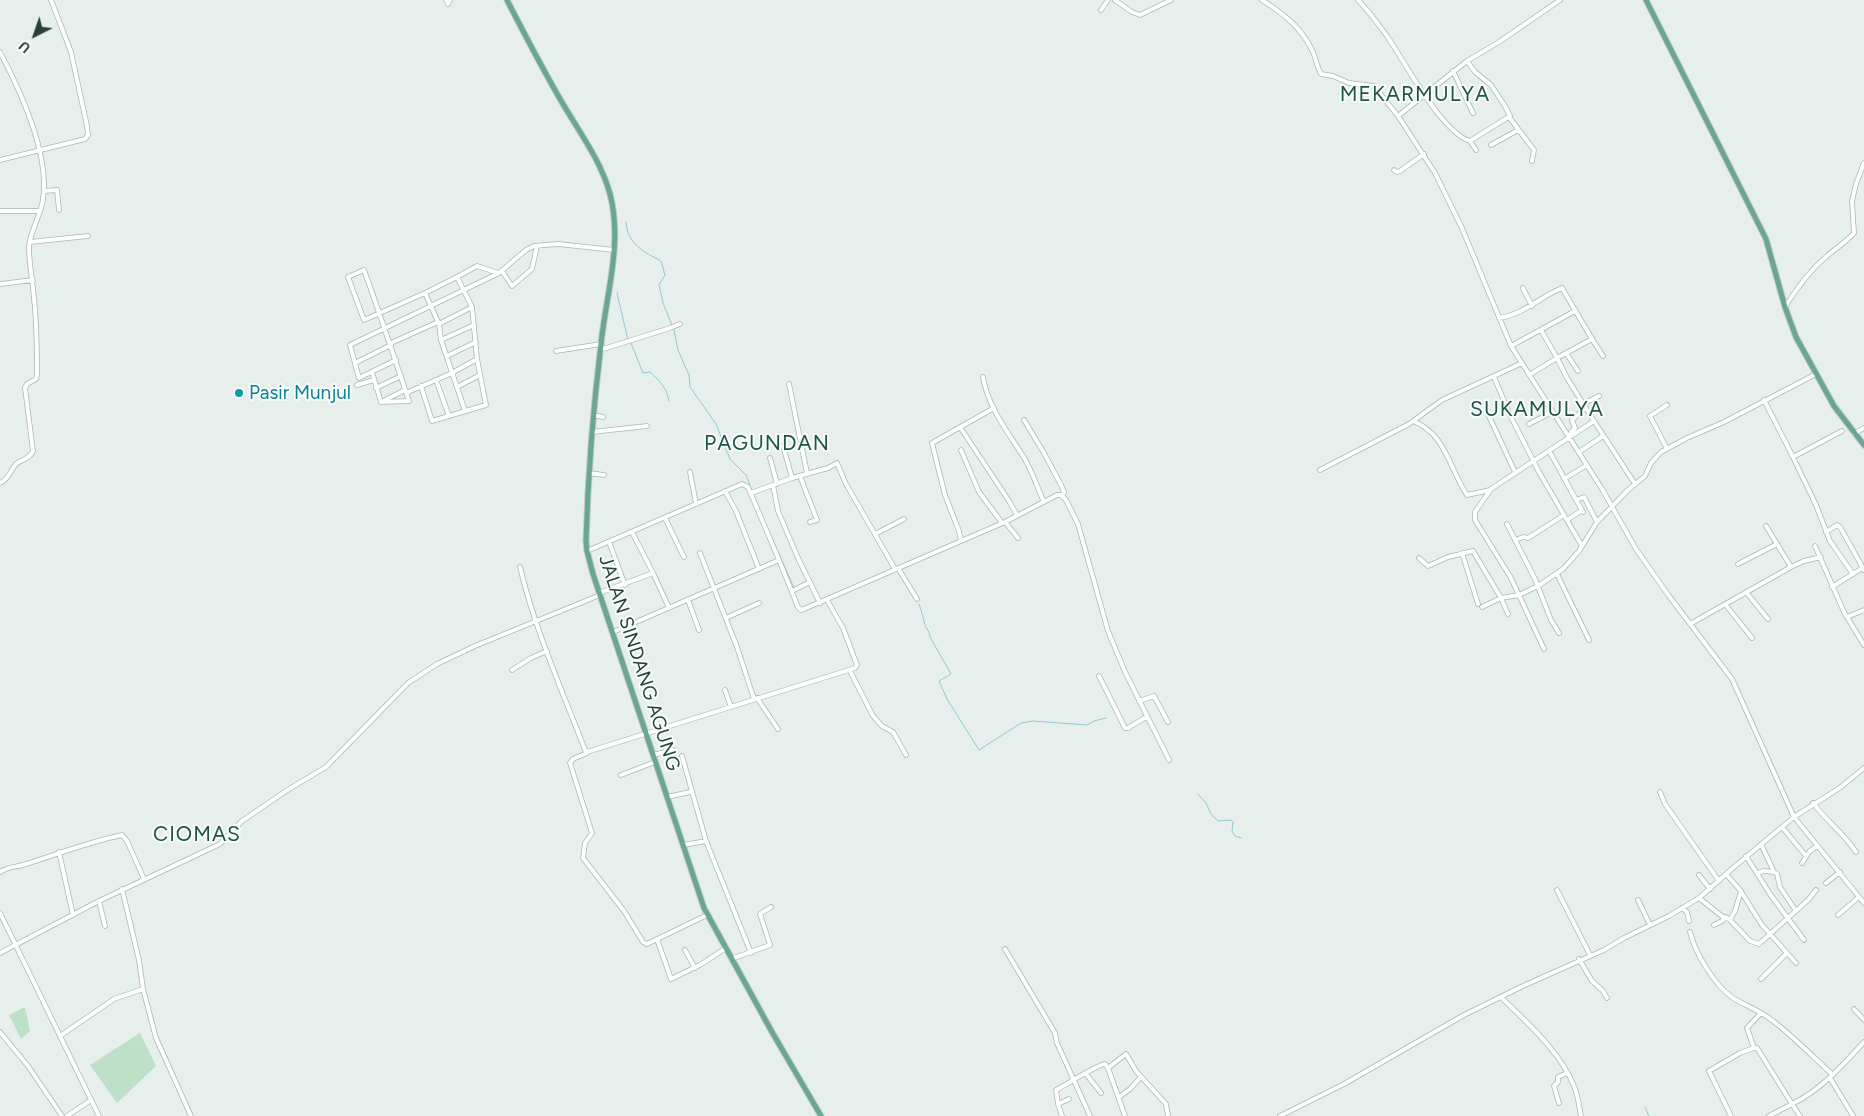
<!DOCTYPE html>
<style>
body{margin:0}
#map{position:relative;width:1864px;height:1116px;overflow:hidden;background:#e6efeb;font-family:Figtree,sans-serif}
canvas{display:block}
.north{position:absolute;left:10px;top:10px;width:50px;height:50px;-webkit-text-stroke:4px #f7fbf9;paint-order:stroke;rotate:221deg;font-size:14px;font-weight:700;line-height:20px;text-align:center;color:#24423a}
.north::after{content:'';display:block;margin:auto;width:18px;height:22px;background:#24423a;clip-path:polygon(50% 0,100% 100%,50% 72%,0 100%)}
</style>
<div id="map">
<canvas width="1864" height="1116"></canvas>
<div class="north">U</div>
</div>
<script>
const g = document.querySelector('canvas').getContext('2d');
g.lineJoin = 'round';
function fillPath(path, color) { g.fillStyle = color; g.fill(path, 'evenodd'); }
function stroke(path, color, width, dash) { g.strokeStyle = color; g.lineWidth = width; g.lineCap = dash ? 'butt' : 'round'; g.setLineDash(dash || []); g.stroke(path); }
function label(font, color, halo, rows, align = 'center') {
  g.font = font + ' Figtree,sans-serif'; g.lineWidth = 4; g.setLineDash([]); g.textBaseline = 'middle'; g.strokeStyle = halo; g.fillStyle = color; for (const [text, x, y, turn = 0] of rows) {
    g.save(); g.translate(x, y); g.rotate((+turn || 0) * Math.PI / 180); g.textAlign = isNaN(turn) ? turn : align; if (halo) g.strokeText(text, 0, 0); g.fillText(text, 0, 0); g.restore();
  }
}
const green = new Path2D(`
 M 25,1007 L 30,1031 L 21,1039 L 9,1015 Z
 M 140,1033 L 156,1066 L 117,1103 L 90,1065 Z`);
const stream = new Path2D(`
 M 626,222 C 627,244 644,252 661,261 L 665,275 L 659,285 L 663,303 L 672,325
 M 617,293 L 628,340
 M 674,330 L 678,350 L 689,375 L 690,387 L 716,424 L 730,459 L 746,475 L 752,491
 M 631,343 L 643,373 L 650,372 C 660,381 667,388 669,401
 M 754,496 L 756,502
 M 772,538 L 794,588
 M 919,604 C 922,611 923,618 925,625 C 927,630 930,632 930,637 L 951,674 L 939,681 L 947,699 L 979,750 L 1021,723 L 1033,721 L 1087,725 L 1094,721 L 1106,718
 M 1198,794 L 1206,803 L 1211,814 L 1218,821 L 1231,820 L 1233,822 L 1232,831 L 1235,836 L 1241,838
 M 1645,1107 L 1649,1116`);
const minor = new Path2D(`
 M 446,0 L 448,4 L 450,0
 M 1115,0 L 1132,12 L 1140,15 L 1171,0
 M 1262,0 C 1284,14 1302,28 1313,52 C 1316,59 1317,67 1321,74 L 1333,76 L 1349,83 L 1374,86 L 1398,116 L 1435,173 L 1461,226 L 1511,346 L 1602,489 L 1636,549 L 1669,596 L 1732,679 L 1794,817 L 1864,903
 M 1358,0 C 1369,11 1378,24 1387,36 C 1405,62 1441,132 1470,141 L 1510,116 L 1505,106 L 1491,85 L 1475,72 L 1467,61
 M 1101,10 L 1108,0
 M 0,52 C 21,92 50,154 43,199 C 41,216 30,230 29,247 C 29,264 33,282 34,299 C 37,325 37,350 37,375 L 36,379 L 27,384 L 25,388 L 33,451 C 30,459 22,459 16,464 C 10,471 9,479 0,483
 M 1453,71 L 1473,113
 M 1398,116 L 1467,61 L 1499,42 L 1560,0
 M 1509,117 L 1534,150 L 1532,161
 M 1470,141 L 1476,150
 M 1491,145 L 1518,130
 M 0,160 L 85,139 L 88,135 L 87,126 L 71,52 L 51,0
 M 1394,170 L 1397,172 L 1400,171 L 1424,154
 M 44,191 L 57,190 L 59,210
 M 0,211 L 40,211
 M 30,242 L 88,236
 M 502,271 L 512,286 L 532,269 L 537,246
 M 457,277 L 477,266 L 498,273
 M 0,284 L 33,280
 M 1523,288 L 1532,306
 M 1785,307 C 1797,288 1810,270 1827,256 C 1836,248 1846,242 1854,233 L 1852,201 L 1856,184 L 1864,163
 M 1499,318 C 1523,315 1541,296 1562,288 L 1592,339 L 1557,358 L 1541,330
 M 439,324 L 472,307
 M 1592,339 L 1603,356
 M 441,340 L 474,325
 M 391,343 L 438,322
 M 1511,346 L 1575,311
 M 600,350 L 670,328 L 680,324
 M 556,351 L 601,344
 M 1566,353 L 1578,371
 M 447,356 L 476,342
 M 396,360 L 359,378 L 350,345 L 499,273 L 526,250 L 534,246 L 558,244 L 614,250
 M 355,363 L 391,345
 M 372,372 L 381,402
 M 1529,375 L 1557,358 L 1567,378 L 1594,421
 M 983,377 C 988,407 1007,431 1023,456 C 1032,470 1037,487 1044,502
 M 1494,377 L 1510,415 L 1539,472 L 1582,546
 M 436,380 L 449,416
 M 789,384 L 807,473
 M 357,385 L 374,380
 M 421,386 L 432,421 L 486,405 L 477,359
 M 457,387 L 480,375
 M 376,388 L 401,376
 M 406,393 L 452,373 L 477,359 L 472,307 L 457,277 L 425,293
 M 1764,400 L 1793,457 L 1842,431
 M 383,401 L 405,390
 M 381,402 L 409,401 C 394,357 380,314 364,270 L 348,277 L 364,320 L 425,293 L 439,324 L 441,340 L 465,411
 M 1583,404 L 1599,396
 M 1488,414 L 1515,472
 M 593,415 L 603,417
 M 1024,420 L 1044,453 L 1062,487 L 1064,492 L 1062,496
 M 1413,421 C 1446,434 1449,468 1467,495 L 1490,490
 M 1529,424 L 1552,412
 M 960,427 L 1009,501 L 1017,515
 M 592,432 L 647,426
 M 1854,434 L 1864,428
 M 1571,436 L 1571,432 L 1575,428 L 1572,420 L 1585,408
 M 783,446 L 792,478
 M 1667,449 L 1650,416 L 1667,405
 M 961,450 L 979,492 L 1002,523
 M 1549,451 C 1561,471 1571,492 1583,512
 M 1579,452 L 1603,436
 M 1793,457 L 1816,505 L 1830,541 L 1853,574
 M 770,458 L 777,484
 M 1320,470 L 1409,424 L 1442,400 L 1522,363
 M 690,472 L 696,504
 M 589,473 L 604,475
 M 800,476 L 817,520 L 810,522
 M 1564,479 L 1587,465
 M 773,485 L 778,511 L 798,558 L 820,603
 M 725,491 L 736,511 L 759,569
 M 751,493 L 792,478 L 828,468 L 837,463 L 846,484 L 895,569
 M 1576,500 L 1584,497 L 1597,522
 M 665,518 L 684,557
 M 1567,520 L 1582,510
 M 1005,522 L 1018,538
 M 1507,524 L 1535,579 L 1551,620 L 1559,633
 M 1766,526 L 1791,567
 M 632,532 L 653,573
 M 1826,532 L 1837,525 L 1840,527 L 1864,570
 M 875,534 L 904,519
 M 1515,540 L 1523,537 L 1528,538 L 1564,515
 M 961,541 L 959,531 L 945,495 L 932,443 L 994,408
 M 609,542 L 625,585
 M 1815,546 L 1844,612 L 1864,645
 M 587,551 L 742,484 L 748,487 L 779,560
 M 700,553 L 737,647 L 754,699
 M 1462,553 L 1478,604
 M 1419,558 L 1428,566 L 1448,557 L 1473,551 L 1501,598 L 1519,595 L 1538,586 L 1563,569 L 1579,551 L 1597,522 L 1628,490 L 1645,476 L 1651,463 L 1661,452 L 1687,438 L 1724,422 L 1816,374
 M 1738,564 L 1777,544
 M 520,567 C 535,630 562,690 585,750 L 587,752 L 855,668 L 857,665 L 843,628 L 827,600
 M 898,568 L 917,599
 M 1557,574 L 1589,640
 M 1832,587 L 1864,567
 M 792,591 L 810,582
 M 1746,592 L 1768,619
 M 599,593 L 653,573 L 669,608
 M 688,600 L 699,630
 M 1725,604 L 1752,638
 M 1482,607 L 1501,598 L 1508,614
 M 1847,617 L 1864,610
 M 726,618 L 759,603
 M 1690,624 L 1791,567 L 1804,561 L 1821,557
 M 613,632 L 779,560 L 798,607 L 801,610 L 804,609 L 1005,522 L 1057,495 L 1061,495 L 1066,500 L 1078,524 L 1108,631 L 1126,674 L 1169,760
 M 1544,649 L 1511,578 L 1475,520 L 1475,512 L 1491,489 L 1594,421 L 1635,484
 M 512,670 L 531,658 L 547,651
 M 850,671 L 873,716 L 882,726 L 893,732 L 906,755
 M 1099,676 L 1125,728 L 1128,728 L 1146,717
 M 725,690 L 731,707
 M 757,698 L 778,729
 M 1139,701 L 1154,696 L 1168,722
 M 587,753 L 573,759 L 570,763 L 592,833 L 585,843 L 583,858 L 624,911 L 643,942 L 647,944 L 707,915
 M 653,755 L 673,750
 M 682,756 L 706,841
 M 621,775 L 655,762
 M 1660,792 L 1665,804 L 1719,881
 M 667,797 L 690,792
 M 1813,803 C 1826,821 1844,833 1856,852
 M 1782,827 L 1806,856
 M 1761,844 L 1774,872 L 1777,874 L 1780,887 L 1796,911
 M 683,845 L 706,841 L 751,953
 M 59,852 L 73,915
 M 1746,856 L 1770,894 L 1804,940
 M 1802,863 L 1810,851 L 1817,846
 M 0,872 C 7,867 15,867 23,865 C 55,855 88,842 122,835 L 127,841 L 144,879
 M 1758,873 L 1764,871 L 1774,872
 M 1726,874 L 1740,890 L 1762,925 L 1796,963
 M 1699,875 L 1710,889
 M 1826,883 L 1840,872
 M 122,889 L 139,960 L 143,989 L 156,1038 L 191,1116
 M 1557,890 L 1590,955
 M 1699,898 L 1723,917 L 1729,919 L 1750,941 L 1759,944 L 1808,900 L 1816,890
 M 1638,900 L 1650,925
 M 99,901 L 105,926
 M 1682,908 L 1687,912 L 1689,921
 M 0,913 L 99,1116
 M 1838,915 L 1859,897
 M 1730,920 L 1735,911 L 1741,891
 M 1714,925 L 1722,921 L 1726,917
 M 1690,932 C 1695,953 1715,986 1733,998 C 1746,1006 1761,1011 1773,1021 C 1794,1037 1813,1057 1833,1075
 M 657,939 L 671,979 L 700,965 L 726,948
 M 1005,949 L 1055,1033 L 1057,1043 L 1090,1116
 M 685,950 L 695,968
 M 0,953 L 99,901 L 220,844 L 242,821 L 289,789 L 326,767 L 408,683 L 437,664 L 475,646 L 600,595
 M 731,959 L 770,945 L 760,914 L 771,907
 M 1579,959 L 1592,981 L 1603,991 L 1607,998
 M 1761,979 L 1787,953
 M 1501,997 C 1527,1023 1560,1051 1574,1086 C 1578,1095 1579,1106 1581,1116
 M 1854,1009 L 1864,1020
 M 0,1032 L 28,1066 L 62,1116
 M 60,1036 L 114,999 L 143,989
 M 1754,1048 L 1747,1028 L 1761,1013
 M 1086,1074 L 1101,1093
 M 1830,1078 L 1853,1116
 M 1119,1097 L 1130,1089 L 1141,1077
 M 1559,1103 L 1554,1086 L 1558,1082 L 1558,1077 L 1567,1073
 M 1058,1104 L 1069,1099
 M 67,1116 L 91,1100
 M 1062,1116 L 1058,1104 L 1056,1090 C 1065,1085 1099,1064 1105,1064 L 1108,1068
 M 1125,1116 L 1108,1068 L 1126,1054 L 1136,1071 L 1166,1104 L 1168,1116
 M 1280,1116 L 1344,1084 L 1464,1015 L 1525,985 L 1604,950 L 1624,938 L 1669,916 L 1699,898 L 1734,867 L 1794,817 L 1841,787 L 1864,768
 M 1731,1116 L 1709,1071 L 1740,1053 L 1754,1048 L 1757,1048 L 1792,1104 L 1769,1116
 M 1800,1116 L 1792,1104 C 1821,1090 1843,1065 1864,1042`);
const major = new Path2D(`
 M 507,0 C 525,35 543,70 563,104 C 580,133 601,161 610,194 C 623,243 606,295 601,344 C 593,410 588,475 586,541 L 587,551 L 593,574 L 704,908 L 772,1032 L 821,1116
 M 1646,0 L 1766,239 L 1785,307 L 1796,337 L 1834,406 L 1864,445`);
const markers = [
 [239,393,5,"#0f9aa8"]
];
const cultureNames = [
 ["Pasir Munjul",249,393]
];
const streetNames = [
 ["JALAN SINDANG AGUNG",639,663,72]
];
const quarterNames = [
 ["MEKARMULYA",1415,95],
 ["SUKAMULYA",1537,410],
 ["PAGUNDAN",767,444],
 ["CIOMAS",197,835]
];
fillPath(green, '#bfe0c8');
stroke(stream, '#8ec9d4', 1);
stroke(minor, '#a8b8b2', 5.5);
stroke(major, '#c2cac8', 7);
stroke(minor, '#fff', 4);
stroke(major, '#6aa596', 5);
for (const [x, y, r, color] of markers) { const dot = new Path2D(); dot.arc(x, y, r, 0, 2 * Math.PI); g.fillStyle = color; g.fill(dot); stroke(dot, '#f7fbf9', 2); }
label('19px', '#0d838f', '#f7fbf9', cultureNames, 'left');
label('19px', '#24423a', '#f7fbf9', streetNames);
g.letterSpacing = '1px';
label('21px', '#1f5548', '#f7fbf9', quarterNames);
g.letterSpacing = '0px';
</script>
